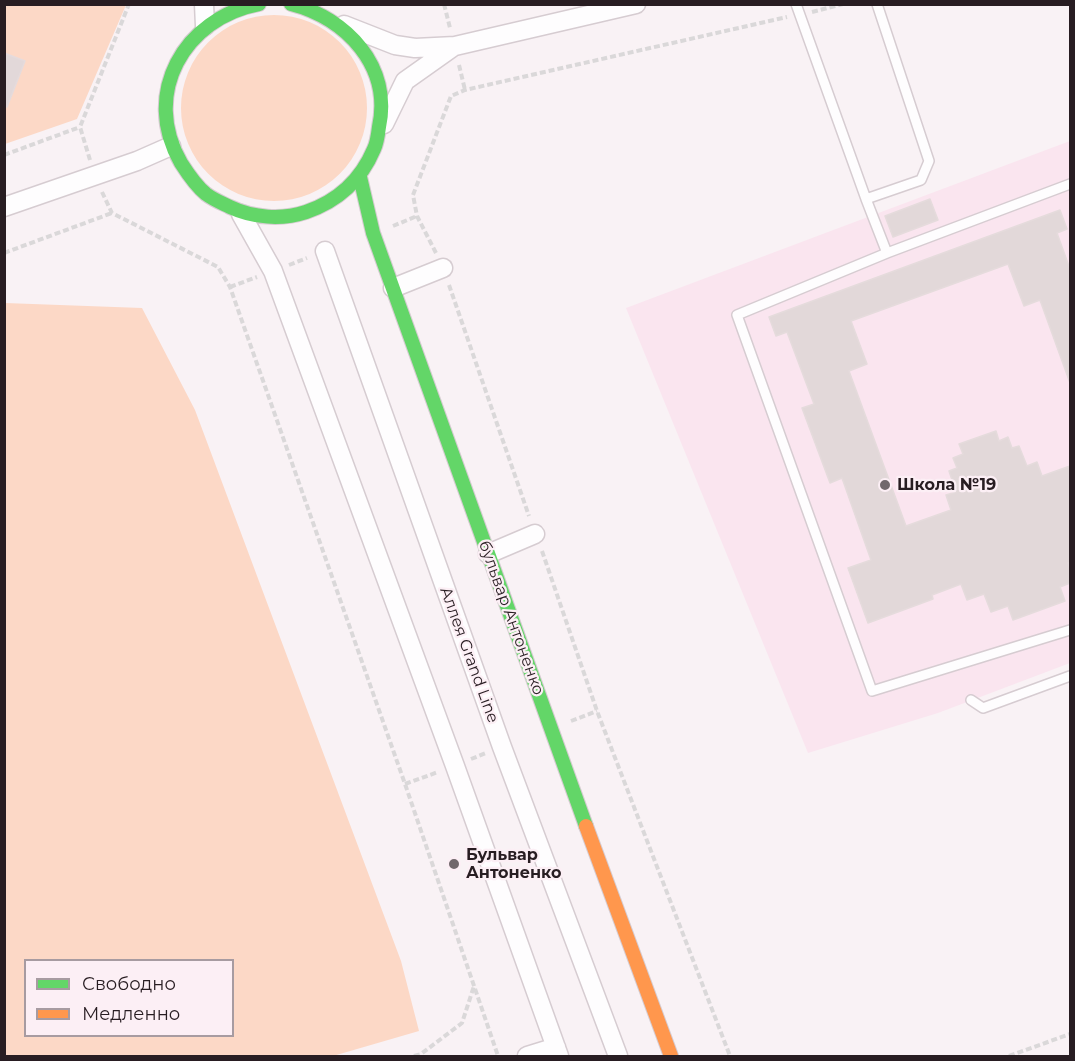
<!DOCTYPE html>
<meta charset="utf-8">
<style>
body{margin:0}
#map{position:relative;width:1075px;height:1061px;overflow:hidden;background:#f9f2f5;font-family:Montserrat,sans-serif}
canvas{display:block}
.frame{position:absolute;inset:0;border:6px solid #281d22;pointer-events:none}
.legend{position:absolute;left:24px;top:959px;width:210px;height:78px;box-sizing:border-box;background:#fceff5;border:2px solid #a79ba1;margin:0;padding:8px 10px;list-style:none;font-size:18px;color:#281d22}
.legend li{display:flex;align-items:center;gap:12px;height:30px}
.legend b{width:30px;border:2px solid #a79ba1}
</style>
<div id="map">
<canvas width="1075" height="1061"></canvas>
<div class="frame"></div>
<ul class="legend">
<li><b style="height:8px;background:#63d668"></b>Свободно</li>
<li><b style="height:8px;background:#ff974d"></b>Медленно</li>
</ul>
</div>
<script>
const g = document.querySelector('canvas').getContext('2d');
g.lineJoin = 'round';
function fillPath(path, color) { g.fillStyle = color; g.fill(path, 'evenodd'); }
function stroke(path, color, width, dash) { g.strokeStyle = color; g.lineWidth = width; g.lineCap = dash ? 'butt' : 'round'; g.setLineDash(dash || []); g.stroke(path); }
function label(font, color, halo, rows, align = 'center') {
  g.font = font + ' Montserrat,sans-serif'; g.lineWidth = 4.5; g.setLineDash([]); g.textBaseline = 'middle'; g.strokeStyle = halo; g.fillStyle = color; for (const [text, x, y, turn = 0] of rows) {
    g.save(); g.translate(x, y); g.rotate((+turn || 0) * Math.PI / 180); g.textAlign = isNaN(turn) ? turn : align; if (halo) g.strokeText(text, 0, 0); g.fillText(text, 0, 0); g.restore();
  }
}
const built = new Path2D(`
 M 1070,141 L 1070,663 L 938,713 L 808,753 L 626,308 Z`);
const green = new Path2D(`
 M 4,5 L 126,5 L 77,119 L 5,144 Z
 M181 108a93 93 0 1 1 186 0a93 93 0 1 1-186 0Z
 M 5,303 L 142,308 L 195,410 L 401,961 L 419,1031 L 333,1056 L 5,1056 ZM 26,960 L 232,960 L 232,1036 L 26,1036 Z`);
const building = new Path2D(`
 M 4,53 L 25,61 L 7,107 L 4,106 Z
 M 930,199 L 938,220 L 893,237 L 885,216 Z
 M 1060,210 L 1067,229 L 1057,233 L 1070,269 L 1070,383 L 1040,300 L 1024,306 L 1008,264 L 851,321 L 867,364 L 849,371 L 906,526 L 951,510 L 946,495 L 956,492 L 949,471 L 957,468 L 953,458 L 963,454 L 959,444 L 996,431 L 999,441 L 1008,437 L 1012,448 L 1019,446 L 1027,466 L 1037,462 L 1042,476 L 1070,466 L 1070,562 L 1068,563 L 1070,569 L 1070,583 L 1060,587 L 1065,601 L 1013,620 L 1008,606 L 991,612 L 984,594 L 967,600 L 961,584 L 932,595 L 933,599 L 868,623 L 848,568 L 871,560 L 842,478 L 830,483 L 802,408 L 814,404 L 787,332 L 776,336 L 769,317 Z`);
const path = new Path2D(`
 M 444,4 L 450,28
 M 812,12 L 843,4
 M 459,65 L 465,90
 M 4,155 L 80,127
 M 90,160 L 80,127 L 129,4
 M 102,192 L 112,213 L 218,267 L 230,287 L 405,784 L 498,1056
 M 393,226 L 417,216
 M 4,253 L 112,213
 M 436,253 L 417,216 L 413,195 L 451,96 L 465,90 L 787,17
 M 289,265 L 307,258
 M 449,285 L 529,516
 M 230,287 L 257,277
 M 542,551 L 597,711 L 730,1056
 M 571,721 L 597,711
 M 471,759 L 486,753
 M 405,784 L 438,772
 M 414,1056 L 421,1054 L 462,1023 L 474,986
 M 1009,1056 L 1070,1034`);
const lane = new Path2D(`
 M 796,4 L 866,199 L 921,180 L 929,161 L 877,4
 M 1070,184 L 887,253 L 737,315 L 872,691 L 1070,630
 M 866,199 L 887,253
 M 971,700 L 983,708 L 1070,676`);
const street = new Path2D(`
 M 204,4 L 205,26
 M 344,25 L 395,45 L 415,48 L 455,46 L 636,4
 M 384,124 L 405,81 L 453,47
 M 4,207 L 137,161 L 171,146
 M 241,214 L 273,271 L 455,766 L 559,1056
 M 325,251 L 502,747 L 618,1056
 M 393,288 L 443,268
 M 488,554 L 535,534
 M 527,1056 L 556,1047`);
const fast = new Path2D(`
 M 259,4 C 184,18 141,94 181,163 C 188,174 196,186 206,194 C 214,200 222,203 230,207 C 253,218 282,220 306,212 C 338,201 361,180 374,149 C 377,143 378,135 379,127 C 392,67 347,18 291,4
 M 360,177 L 373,233 L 586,826`);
const slow = new Path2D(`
 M 586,826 L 671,1056`);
const markers = [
 [885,485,6,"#71686c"],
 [454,864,6,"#71686c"]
];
const poiNames = [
 ["Школа №19",897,485],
 ["Бульвар",466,855],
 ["Антоненко",466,873]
];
const streetNames = [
 ["бульвар Антоненко",511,618,70],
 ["Аллея Grand Line",469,655,70]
];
fillPath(built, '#fae5ef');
fillPath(green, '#fcd8c6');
fillPath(building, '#e2d8d9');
stroke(building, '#e5dbdc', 1.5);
stroke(lane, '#d6ccd1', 12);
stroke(street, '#d6ccd1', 21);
stroke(fast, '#d6ccd1', 16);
stroke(slow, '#d6ccd1', 16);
stroke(path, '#dad8d9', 4, [6, 3]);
stroke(lane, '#fefdfe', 9);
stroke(street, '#fefdfe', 18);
stroke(fast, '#63d668', 14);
stroke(slow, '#ff974d', 14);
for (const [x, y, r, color] of markers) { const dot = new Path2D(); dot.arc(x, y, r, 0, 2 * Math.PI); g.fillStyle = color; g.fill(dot); stroke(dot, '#fceff5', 2); }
label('bold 16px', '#281d22', '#fceff5', poiNames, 'left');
label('16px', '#281d22', '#fceff5', streetNames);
</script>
